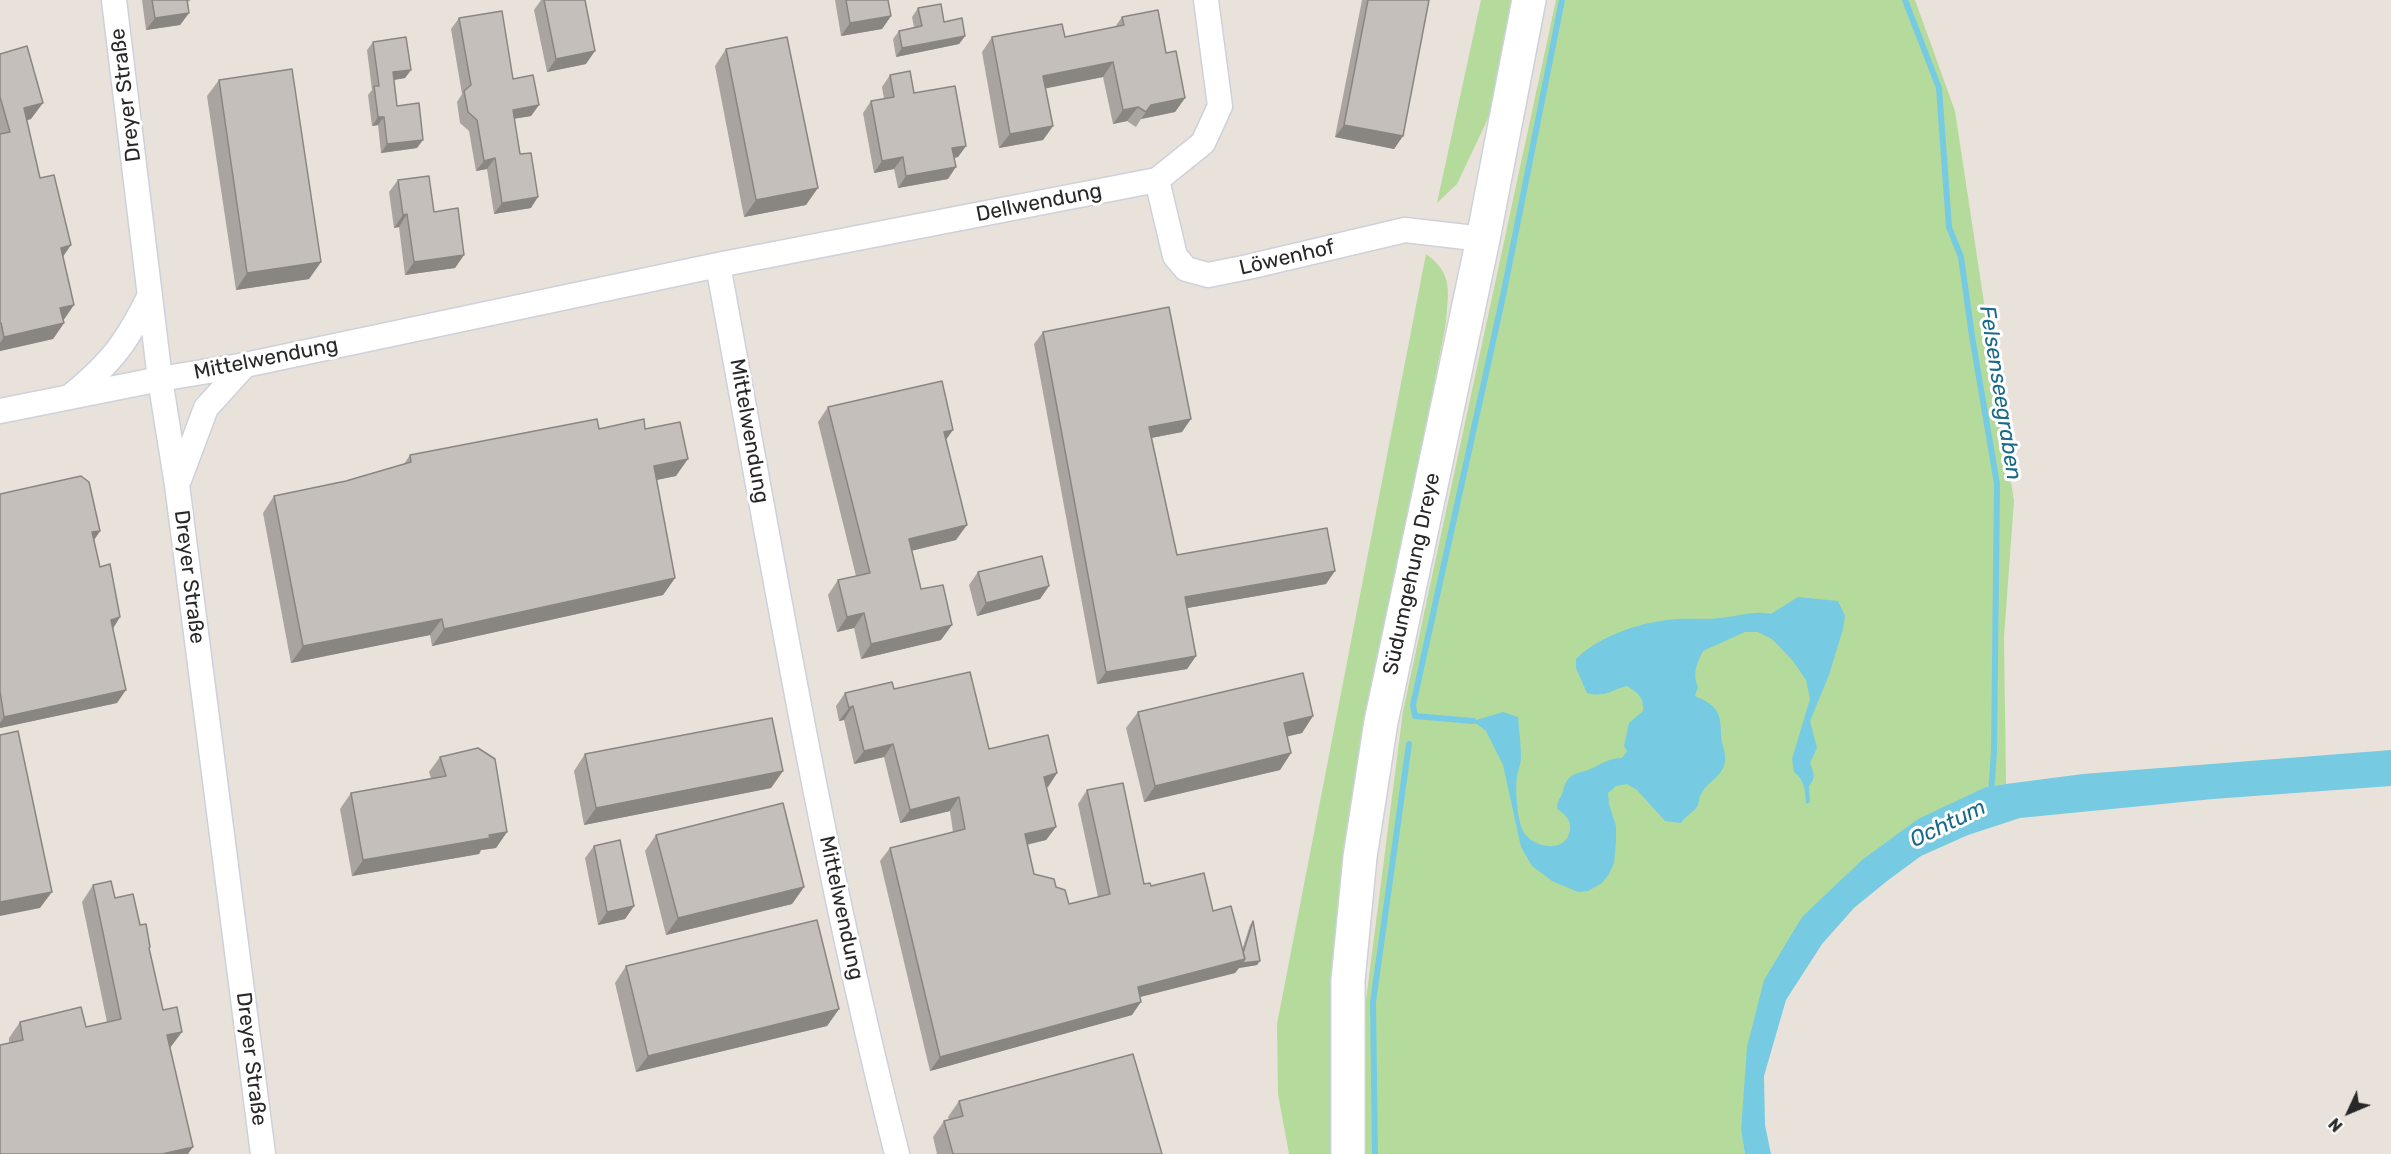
<!DOCTYPE html>
<meta charset="utf-8">
<style>
body{margin:0}
#map{position:relative;width:2391px;height:1154px;overflow:hidden;background:#e9e2da;font-family:Rubik,sans-serif}
canvas{display:block}
.north{position:absolute;left:2319px;top:1082px;width:60px;height:60px;-webkit-text-stroke:4px #fff;paint-order:stroke;rotate:226deg;font-size:16px;font-weight:700;line-height:24px;text-align:center;color:#282828}
.north::after{content:'';display:block;margin:auto;width:21px;height:27px;background:#282828;clip-path:polygon(50% 0,100% 100%,50% 72%,0 100%)}
</style>
<div id="map">
<canvas width="2391" height="1154"></canvas>
<div class="north">N</div>
</div>
<script>
const g = document.querySelector('canvas').getContext('2d');
g.lineJoin = 'round';
function fillPath(path, color) { g.fillStyle = color; g.fill(path, 'evenodd'); }
function stroke(path, color, width, dash) { g.strokeStyle = color; g.lineWidth = width; g.lineCap = dash ? 'butt' : 'round'; g.setLineDash(dash || []); g.stroke(path); }
function label(font, color, halo, rows, align = 'center') {
  g.font = font + ' Rubik,sans-serif'; g.lineWidth = 6; g.setLineDash([]); g.textBaseline = 'middle'; g.strokeStyle = halo; g.fillStyle = color; for (const [text, x, y, turn = 0] of rows) {
    g.save(); g.translate(x, y); g.rotate((+turn || 0) * Math.PI / 180); g.textAlign = isNaN(turn) ? turn : align; if (halo) g.strokeText(text, 0, 0); g.fillText(text, 0, 0); g.restore();
  }
}
const green = new Path2D(`
 M 1481,0 L 1520,0 L 1502,89 L 1457,184 L 1437,203 Z
 M 1556,0 L 1915,0 L 1955,111 L 2014,501 L 2004,637 L 2006,784 L 1986,787 L 1802,917 L 1741,1131 L 1745,1154 L 1366,1154 L 1366,1000 L 1403,711 Z
 M 1426,254 C 1454,274 1448,292 1446,323 L 1400,558 L 1333,1006 L 1330,1085 L 1334,1154 L 1289,1154 L 1278,1094 L 1277,1024 Z`);
const water = new Path2D(`
 M 1798,597 L 1838,601 L 1845,616 L 1843,629 L 1829,675 L 1810,721 L 1817,748 L 1810,763 C 1814,773 1816,778 1809,786 L 1810,802 L 1806,804 C 1805,790 1805,781 1794,772 L 1792,759 L 1810,699 L 1806,680 L 1793,661 L 1772,639 L 1758,632 L 1745,632 L 1703,651 C 1697,663 1692,674 1698,687 L 1695,696 C 1716,705 1721,711 1721,734 C 1721,743 1726,751 1725,761 C 1723,777 1708,781 1701,794 C 1699,798 1699,804 1697,807 C 1693,813 1685,816 1681,823 L 1665,821 L 1637,790 L 1627,784 L 1616,786 L 1608,793 L 1609,804 L 1616,826 L 1616,842 L 1614,863 L 1609,874 L 1602,883 L 1588,891 L 1578,892 L 1552,881 L 1532,866 L 1521,847 L 1503,765 L 1486,731 L 1473,721 L 1503,712 L 1518,717 C 1519,730 1521,745 1521,758 C 1521,764 1518,770 1517,776 C 1515,790 1517,819 1523,831 C 1533,850 1571,854 1570,826 C 1570,818 1563,813 1557,809 C 1557,800 1561,798 1563,791 C 1568,770 1579,775 1595,767 C 1604,762 1611,758 1622,758 L 1627,751 L 1624,746 L 1629,723 L 1643,711 C 1644,697 1638,693 1627,686 C 1610,690 1606,698 1587,693 L 1576,668 L 1576,659 C 1600,635 1644,621 1678,619 C 1692,618 1706,620 1720,618 C 1737,617 1754,610 1771,614 Z
 M 2391,750 L 2391,786 L 2213,799 L 2020,818 L 1968,835 L 1921,856 L 1887,881 L 1854,908 L 1822,944 L 1786,1000 L 1764,1076 L 1765,1125 L 1771,1154 L 1745,1154 L 1741,1131 L 1747,1047 L 1764,980 L 1802,917 L 1862,860 L 1918,819 L 1986,787 L 2006,784 L 2083,774 Z`);
const stream = new Path2D(`
 M 1905,0 L 1939,88 L 1949,227 L 1961,257 L 1972,336 L 1997,484 L 1994,751 L 1991,794
 M 1473,721 L 1415,716 L 1413,705 L 1503,296 L 1562,0
 M 1375,1154 L 1373,1002 L 1409,744`);
const minor = new Path2D(`
 M 114,0 L 160,379 L 177,485 L 263,1154
 M 1157,180 L 1175,256 L 1186,269 L 1208,275 L 1248,267 L 1405,230 L 1483,239
 M 718,265 C 773,562 822,861 897,1154
 M 72,395 C 112,362 127,342 150,295
 M 0,411 L 160,379 L 245,365 L 718,265 L 1157,180 L 1203,143 L 1220,106 L 1206,0
 M 179,480 L 206,408 L 245,365`);
const secondary = new Path2D(`
 M 1348,1154 L 1348,980 L 1360,857 L 1381,722 L 1483,239 L 1529,0`);
const wall = new Path2D(`
 M 142,0 L 191,0 L 188,2 L 189,13 L 180,25 L 146,30 Z
 M 541,0 L 585,0 L 586,64 L 547,72 L 534,10 Z
 M 835,0 L 888,0 L 891,16 L 882,29 L 841,36 Z
 M 1362,0 L 1429,0 L 1403,136 L 1394,149 L 1335,137 Z
 M 918,8 L 944,22 L 965,36 L 959,44 L 896,57 L 893,39 L 899,31 L 914,27 L 912,17 Z
 M 1122,17 L 1166,53 L 1185,98 L 1175,112 L 1141,119 L 1136,127 L 1127,121 L 1113,124 L 1103,77 L 1045,88 L 1053,126 L 1043,140 L 999,148 L 982,52 L 992,37 L 1065,37 L 1115,27 Z
 M 459,18 L 513,79 L 539,105 L 531,116 L 514,119 L 531,208 L 494,214 L 487,169 L 476,171 L 469,131 L 460,123 L 457,102 L 462,94 L 451,29 Z
 M 373,42 L 411,70 L 405,78 L 394,80 L 397,106 L 417,148 L 381,153 L 378,125 L 372,126 L 368,95 L 372,90 L 367,50 Z
 M 726,49 L 806,205 L 744,217 L 715,66 Z
 M 0,54 L 31,119 L 27,120 L 40,178 L 63,257 L 64,323 L 53,339 L 0,351 Z
 M 890,75 L 914,93 L 966,146 L 958,157 L 954,158 L 948,179 L 898,188 L 894,169 L 874,173 L 863,113 L 871,101 L 884,99 L 882,87 Z
 M 219,80 L 321,262 L 309,279 L 236,290 L 207,96 Z
 M 398,180 L 434,212 L 464,255 L 455,268 L 405,275 L 399,227 L 394,228 L 389,192 Z
 M 1043,332 L 1182,432 L 1152,438 L 1177,555 L 1326,584 L 1187,608 L 1196,656 L 1187,669 L 1097,684 L 1034,344 Z
 M 828,407 L 946,440 L 956,540 L 911,551 L 921,589 L 941,640 L 861,659 L 854,628 L 837,632 L 828,595 L 838,580 L 856,576 L 818,422 Z
 M 599,429 L 645,429 L 676,476 L 656,480 L 675,578 L 663,595 L 432,646 L 430,635 L 291,663 L 263,513 L 274,496 L 346,481 L 404,464 L 410,455 Z
 M 0,494 L 100,531 L 94,540 L 100,567 L 120,617 L 113,628 L 117,703 L 0,728 Z
 M 978,572 L 1049,586 L 1040,599 L 977,616 L 969,585 Z
 M 894,689 L 989,749 L 1057,773 L 1048,787 L 1046,787 L 1056,827 L 1046,840 L 1027,845 L 1034,874 L 1056,887 L 1069,904 L 1098,897 L 1078,804 L 1087,790 L 1144,884 L 1213,911 L 1242,950 L 1250,925 L 1253,921 L 1257,965 L 1239,968 L 1235,973 L 1140,997 L 1132,1015 L 930,1071 L 880,861 L 890,848 L 953,832 L 950,811 L 900,823 L 884,757 L 854,764 L 844,720 L 839,721 L 836,706 L 845,693 Z
 M 1138,712 L 1313,716 L 1302,733 L 1287,736 L 1291,753 L 1280,770 L 1144,802 L 1126,728 Z
 M 585,754 L 783,771 L 771,788 L 584,825 L 574,771 Z
 M 440,757 L 507,832 L 496,848 L 481,850 L 479,854 L 352,876 L 340,809 L 351,793 L 431,778 L 429,772 Z
 M 656,835 L 804,887 L 792,904 L 666,935 L 645,851 Z
 M 594,846 L 634,906 L 625,919 L 598,925 L 585,858 Z
 M 93,885 L 115,898 L 140,925 L 149,949 L 170,1048 L 9,1043 L 9,1038 L 20,1022 L 86,1027 L 107,1022 L 82,902 Z
 M 626,966 L 839,1009 L 827,1026 L 636,1072 L 615,983 Z
 M 959,1101 L 1162,1154 L 937,1154 L 933,1137 L 944,1121 L 949,1120 L 948,1117 Z`);
const shadedWall = new Path2D(`
 M 189,13 L 180,25 L 146,30 L 155,18 Z
 M 891,16 L 882,29 L 841,36 L 850,23 Z
 M 965,36 L 959,44 L 896,57 L 902,48 Z
 M 595,51 L 586,64 L 547,72 L 556,59 Z
 M 1113,62 L 1103,77 L 1033,91 L 1043,76 Z
 M 411,70 L 405,78 L 387,81 L 393,72 Z
 M 1185,98 L 1175,112 L 1141,119 L 1151,105 Z
 M 43,103 L 31,119 L 13,124 L 24,108 Z
 M 539,105 L 531,116 L 505,120 L 513,110 Z
 M 1138,107 L 1127,121 L 1113,124 L 1123,110 Z
 M 378,117 L 384,117 L 378,125 L 372,126 Z
 M 1344,125 L 1403,136 L 1394,149 L 1335,137 Z
 M 1053,126 L 1043,140 L 999,148 L 1010,134 Z
 M 423,140 L 417,148 L 381,153 L 387,144 Z
 M 966,146 L 958,157 L 944,160 L 952,148 Z
 M 903,157 L 894,169 L 874,173 L 882,161 Z
 M 495,158 L 487,169 L 476,171 L 484,161 Z
 M 956,167 L 948,179 L 898,188 L 906,176 Z
 M 818,188 L 806,205 L 744,217 L 756,200 Z
 M 538,197 L 531,208 L 494,214 L 502,203 Z
 M 407,214 L 399,227 L 394,228 L 403,215 Z
 M 71,245 L 60,261 L 61,248 Z
 M 464,255 L 455,268 L 405,275 L 414,262 Z
 M 321,262 L 309,279 L 236,290 L 247,273 Z
 M 74,305 L 63,321 L 60,308 Z
 M 64,323 L 53,339 L 0,351 L 0,343 L 4,337 Z
 M 1191,419 L 1182,432 L 1140,440 L 1149,427 Z
 M 953,430 L 943,444 L 944,432 Z
 M 688,459 L 676,476 L 642,483 L 654,466 Z
 M 967,525 L 956,540 L 898,554 L 909,539 Z
 M 100,531 L 92,543 L 92,532 Z
 M 1335,571 L 1326,584 L 1176,610 L 1185,597 Z
 M 675,578 L 663,595 L 432,646 L 444,629 Z
 M 1049,586 L 1040,599 L 977,616 L 986,603 Z
 M 864,613 L 854,628 L 837,632 L 847,617 Z
 M 120,617 L 112,630 L 111,620 Z
 M 442,619 L 430,635 L 291,663 L 303,646 Z
 M 952,625 L 941,640 L 861,659 L 871,644 Z
 M 1196,656 L 1187,669 L 1097,684 L 1106,672 Z
 M 126,690 L 117,703 L 0,728 L 0,723 L 4,717 Z
 M 853,706 L 844,720 L 839,721 L 849,708 Z
 M 1313,716 L 1302,733 L 1273,740 L 1284,723 Z
 M 893,744 L 884,757 L 854,764 L 864,751 Z
 M 1291,753 L 1280,770 L 1144,802 L 1155,786 Z
 M 783,771 L 771,788 L 584,825 L 596,808 Z
 M 1057,773 L 1048,787 L 1034,790 L 1044,777 Z
 M 959,797 L 950,811 L 900,823 L 910,810 Z
 M 1056,827 L 1046,840 L 1015,847 L 1025,834 Z
 M 507,832 L 496,848 L 481,850 L 479,854 L 352,876 L 363,860 Z
 M 804,887 L 792,904 L 666,935 L 678,918 Z
 M 52,892 L 40,908 L 0,916 L 0,902 Z
 M 634,906 L 625,919 L 598,925 L 607,912 Z
 M 1245,959 L 1260,961 L 1257,965 L 1239,968 L 1235,973 L 1128,1000 L 1138,987 Z
 M 1141,1002 L 1132,1015 L 930,1071 L 940,1057 Z
 M 839,1009 L 827,1026 L 636,1072 L 648,1056 Z
 M 182,1032 L 170,1048 L 167,1035 Z
 M 193,1147 L 188,1154 L 162,1154 Z`);
const building = new Path2D(`
 M 152,0 L 187,0 L 189,13 L 155,18 Z
 M 544,0 L 585,0 L 595,51 L 556,59 Z
 M 846,0 L 888,0 L 891,16 L 850,23 Z
 M 1368,0 L 1429,0 L 1403,136 L 1344,125 Z
 M 941,4 L 944,22 L 962,18 L 965,36 L 902,48 L 899,31 L 922,26 L 918,8 Z
 M 1158,10 L 1166,53 L 1176,51 L 1185,98 L 1151,105 L 1146,112 L 1138,107 L 1123,110 L 1113,62 L 1043,76 L 1053,126 L 1010,134 L 992,37 L 1062,24 L 1065,37 L 1124,25 L 1122,17 Z
 M 502,11 L 513,79 L 533,75 L 539,105 L 513,110 L 520,154 L 531,153 L 538,197 L 502,203 L 495,158 L 484,161 L 477,120 L 468,112 L 464,91 L 471,85 L 459,18 Z
 M 406,37 L 411,70 L 393,72 L 397,106 L 419,103 L 423,140 L 387,144 L 384,117 L 378,117 L 374,86 L 379,86 L 373,42 Z
 M 787,37 L 818,188 L 756,200 L 726,49 Z
 M 27,46 L 43,103 L 24,108 L 40,178 L 54,175 L 71,245 L 61,248 L 74,305 L 60,308 L 64,323 L 4,337 L 1,323 L 0,323 L 0,134 L 10,132 L 0,97 L 0,54 Z
 M 292,69 L 321,262 L 247,273 L 219,80 Z
 M 910,71 L 914,93 L 955,86 L 966,146 L 952,148 L 956,167 L 906,176 L 903,157 L 882,161 L 871,101 L 894,97 L 890,75 Z
 M 429,176 L 434,212 L 458,208 L 464,255 L 414,262 L 407,214 L 403,215 L 398,180 Z
 M 1169,307 L 1191,419 L 1149,427 L 1177,555 L 1327,528 L 1335,571 L 1185,597 L 1196,656 L 1106,672 L 1043,332 Z
 M 942,381 L 953,430 L 944,432 L 967,525 L 909,539 L 921,589 L 943,585 L 952,625 L 871,644 L 864,613 L 847,617 L 838,580 L 870,573 L 828,407 Z
 M 597,419 L 599,429 L 644,419 L 645,429 L 680,422 L 688,459 L 654,466 L 675,578 L 444,629 L 442,619 L 303,646 L 274,496 L 346,481 L 411,462 L 410,455 Z
 M 81,476 L 89,482 L 100,531 L 92,532 L 100,567 L 110,564 L 120,617 L 111,620 L 126,690 L 4,717 L 0,691 L 0,494 Z
 M 1042,556 L 1049,586 L 986,603 L 978,572 Z
 M 970,672 L 989,749 L 1048,735 L 1057,773 L 1044,777 L 1056,827 L 1025,834 L 1034,874 L 1054,879 L 1056,887 L 1065,890 L 1069,904 L 1110,894 L 1087,790 L 1123,783 L 1144,884 L 1150,883 L 1151,886 L 1204,873 L 1213,911 L 1231,906 L 1245,959 L 1138,987 L 1141,1002 L 940,1057 L 890,848 L 965,829 L 959,797 L 910,810 L 893,744 L 864,751 L 853,706 L 849,708 L 845,693 L 892,682 L 894,689 Z
 M 1303,673 L 1313,716 L 1284,723 L 1291,753 L 1155,786 L 1138,712 Z
 M 772,718 L 783,771 L 596,808 L 585,754 Z
 M 18,731 L 52,892 L 0,902 L 0,735 Z
 M 478,748 L 495,759 L 507,832 L 489,835 L 490,838 L 363,860 L 351,793 L 446,776 L 440,757 Z
 M 783,803 L 804,887 L 678,918 L 656,835 Z
 M 620,840 L 634,906 L 607,912 L 594,846 Z
 M 111,881 L 115,898 L 133,894 L 140,925 L 146,924 L 150,947 L 149,948 L 163,1010 L 177,1007 L 182,1032 L 167,1035 L 193,1147 L 162,1154 L 0,1154 L 0,1045 L 23,1040 L 20,1022 L 81,1007 L 86,1027 L 121,1019 L 93,885 Z
 M 817,920 L 839,1009 L 648,1056 L 626,966 Z
 M 1253,921 L 1260,961 L 1242,963 L 1245,959 L 1243,953 Z
 M 1133,1054 L 1162,1154 L 953,1154 L 944,1121 L 963,1116 L 959,1101 Z`);
const streetNames = [
 ["Dreyer Straße",126,95,-97],
 ["Dellwendung",1039,203,-11],
 ["Löwenhof",1287,258,-13],
 ["Mittelwendung",266,359,-11],
 ["Mittelwendung",749,431,80],
 ["Südumgehung Dreye",1412,574,-78],
 ["Dreyer Straße",189,577,83],
 ["Mittelwendung",841,908,78],
 ["Dreyer Straße",251,1059,83]
];
const waterNames = [
 ["Felsenseegraben",2000,393,81],
 ["Ochtum",1948,824,-26]
];
fillPath(green, '#b4db9b');
fillPath(water, '#76cbe2');
stroke(stream, '#76cbe2', 6);
stroke(minor, '#cdd1db', 27);
stroke(secondary, '#cdd1db', 36);
stroke(minor, '#fff', 24);
stroke(secondary, '#fff', 33);
fillPath(wall, '#a9a4a0');
fillPath(shadedWall, '#898682');
fillPath(building, '#c4bfba');
stroke(building, '#898682', 1.5);
label('21px', '#282828', '#fff', streetNames);
label('italic 22px', '#19698a', '#fff', waterNames);
</script>
